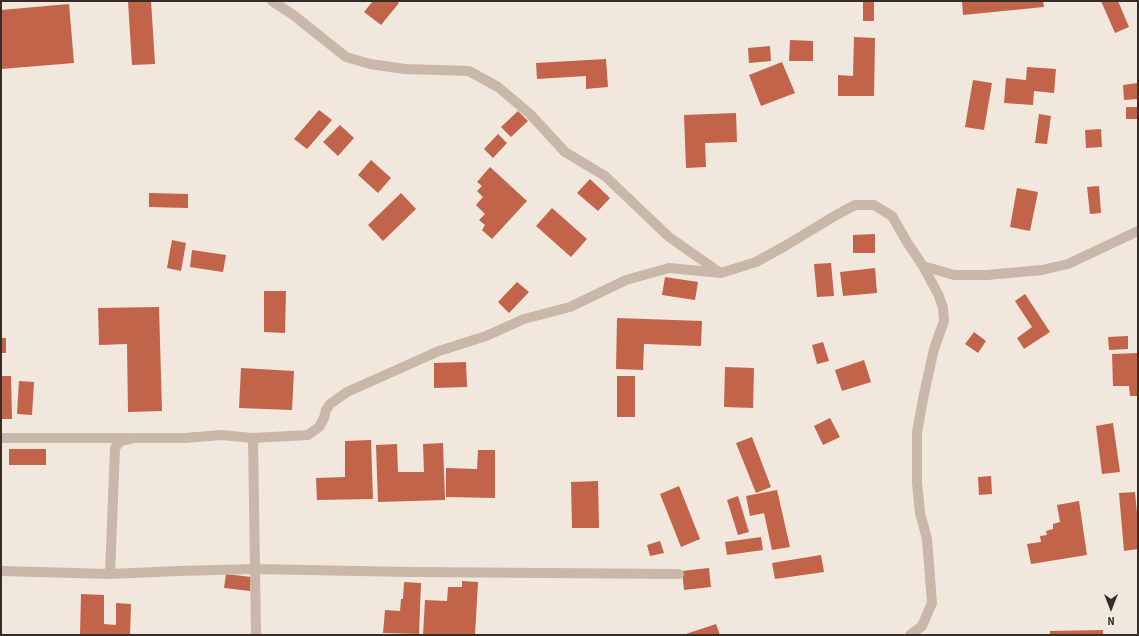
<!DOCTYPE html>
<style>
body{margin:0}
#map{position:relative;width:1139px;height:636px;overflow:hidden;background:#f1e7dc;font-family:"Source Sans 3",sans-serif}
canvas{display:block}
.frame{position:absolute;inset:0;border:2px solid #362c28;pointer-events:none}
.north{position:absolute;left:1091px;top:588px;width:40px;height:40px;-webkit-text-stroke:3px #f9f1e9;paint-order:stroke;rotate:180deg;font-size:11px;font-weight:700;line-height:16px;text-align:center;color:#362c28}
.north::after{content:'';display:block;margin:auto;width:14px;height:18px;background:#362c28;clip-path:polygon(50% 0,100% 100%,50% 72%,0 100%)}
</style>
<div id="map">
<canvas width="1139" height="636"></canvas>
<div class="frame"></div>
<div class="north">N</div>
</div>
<script>
const g = document.querySelector('canvas').getContext('2d');
g.lineJoin = 'round';
function fillPath(path, color) { g.fillStyle = color; g.fill(path, 'evenodd'); }
function stroke(path, color, width, dash) { g.strokeStyle = color; g.lineWidth = width; g.lineCap = dash ? 'butt' : 'round'; g.setLineDash(dash || []); g.stroke(path); }
const building = new Path2D(`
 M 128,1 L 151,1 L 155,64 L 132,65 Z
 M 373,1 L 396,1 L 399,3 L 381,25 L 364,12 Z
 M 863,1 L 874,1 L 874,21 L 863,21 Z
 M 962,1 L 1043,1 L 1044,7 L 963,15 Z
 M 1101,1 L 1118,1 L 1129,27 L 1115,33 Z
 M 69,4 L 74,63 L 1,69 L 1,10 Z
 M 854,37 L 875,38 L 874,96 L 838,96 L 838,75 L 853,76 Z
 M 790,40 L 813,41 L 813,61 L 789,61 Z
 M 770,46 L 771,61 L 749,63 L 748,48 Z
 M 606,59 L 608,87 L 586,89 L 586,76 L 537,79 L 536,63 Z
 M 782,62 L 795,93 L 761,106 L 749,75 Z
 M 1027,67 L 1056,69 L 1054,93 L 1034,91 L 1033,105 L 1004,103 L 1006,78 L 1026,80 Z
 M 973,80 L 992,83 L 984,130 L 965,127 Z
 M 1138,83 L 1138,99 L 1124,100 L 1123,85 Z
 M 1126,107 L 1138,107 L 1138,119 L 1126,119 Z
 M 319,110 L 332,120 L 307,149 L 294,139 Z
 M 518,111 L 528,121 L 511,137 L 501,127 Z
 M 736,113 L 737,142 L 705,143 L 706,167 L 686,168 L 684,115 Z
 M 1039,114 L 1051,116 L 1047,144 L 1035,143 Z
 M 340,125 L 354,138 L 338,156 L 323,142 Z
 M 1101,129 L 1102,147 L 1086,148 L 1085,130 Z
 M 498,134 L 507,143 L 493,158 L 484,149 Z
 M 371,160 L 391,178 L 378,193 L 358,175 Z
 M 490,167 L 527,201 L 492,239 L 482,230 L 485,225 L 479,220 L 485,214 L 476,205 L 483,197 L 477,191 L 482,186 L 477,182 Z
 M 590,179 L 610,198 L 598,211 L 577,193 Z
 M 1099,186 L 1101,213 L 1090,214 L 1087,187 Z
 M 1017,188 L 1038,192 L 1030,231 L 1010,227 Z
 M 149,193 L 188,194 L 188,208 L 149,207 Z
 M 401,193 L 416,209 L 383,241 L 368,225 Z
 M 552,208 L 587,239 L 571,257 L 536,226 Z
 M 875,234 L 875,253 L 853,253 L 853,235 Z
 M 172,240 L 186,243 L 181,271 L 167,268 Z
 M 192,250 L 226,255 L 223,272 L 190,267 Z
 M 831,263 L 834,296 L 817,297 L 814,264 Z
 M 875,268 L 877,293 L 843,296 L 840,272 Z
 M 665,277 L 698,282 L 695,300 L 662,295 Z
 M 517,282 L 529,292 L 509,313 L 498,302 Z
 M 264,291 L 286,291 L 285,333 L 264,332 Z
 M 1025,294 L 1050,332 L 1024,349 L 1017,338 L 1032,327 L 1015,301 Z
 M 159,307 L 162,411 L 128,412 L 127,344 L 99,345 L 98,308 Z
 M 617,318 L 702,321 L 701,346 L 644,344 L 643,370 L 616,369 Z
 M 974,332 L 986,341 L 978,353 L 965,344 Z
 M 1128,336 L 1128,349 L 1109,350 L 1108,337 Z
 M 1,338 L 6,338 L 6,353 L 1,353 Z
 M 823,342 L 829,361 L 817,364 L 812,345 Z
 M 1138,353 L 1138,396 L 1130,396 L 1129,386 L 1113,386 L 1112,354 Z
 M 864,360 L 871,382 L 842,391 L 835,370 Z
 M 466,362 L 467,387 L 434,388 L 434,363 Z
 M 725,367 L 754,368 L 753,408 L 724,407 Z
 M 241,368 L 294,371 L 292,410 L 239,408 Z
 M 1,376 L 11,376 L 12,419 L 1,419 Z
 M 617,376 L 635,376 L 635,417 L 617,417 Z
 M 19,381 L 34,382 L 32,415 L 17,414 Z
 M 830,418 L 840,437 L 823,445 L 814,426 Z
 M 1113,423 L 1120,472 L 1102,474 L 1096,426 Z
 M 752,437 L 771,487 L 756,493 L 736,443 Z
 M 371,440 L 373,499 L 317,500 L 316,478 L 345,477 L 345,441 Z
 M 443,443 L 445,500 L 378,502 L 376,445 L 397,444 L 398,472 L 424,472 L 423,444 Z
 M 9,449 L 46,449 L 46,465 L 9,465 Z
 M 478,450 L 495,450 L 495,498 L 446,497 L 446,468 L 477,469 Z
 M 991,476 L 992,494 L 979,495 L 978,477 Z
 M 598,481 L 599,528 L 572,528 L 571,482 Z
 M 679,486 L 700,539 L 681,547 L 660,494 Z
 M 777,490 L 790,547 L 772,550 L 764,513 L 750,516 L 746,496 Z
 M 1135,492 L 1138,524 L 1138,549 L 1124,551 L 1119,493 Z
 M 738,496 L 749,532 L 738,535 L 727,500 Z
 M 1079,501 L 1087,555 L 1031,564 L 1027,544 L 1041,542 L 1040,536 L 1047,535 L 1046,531 L 1053,529 L 1053,524 L 1060,522 L 1057,505 Z
 M 761,537 L 763,550 L 727,555 L 725,542 Z
 M 660,541 L 664,553 L 650,556 L 647,545 Z
 M 821,555 L 824,572 L 775,579 L 772,563 Z
 M 709,568 L 711,587 L 684,590 L 682,571 Z
 M 226,574 L 251,577 L 250,591 L 224,588 Z
 M 462,581 L 478,582 L 475,635 L 423,635 L 425,600 L 447,601 L 448,587 L 462,587 Z
 M 404,582 L 421,583 L 419,634 L 383,633 L 385,610 L 400,611 L 401,599 L 403,599 Z
 M 81,594 L 104,595 L 104,624 L 116,625 L 116,603 L 131,604 L 130,635 L 80,635 Z
 M 716,624 L 720,635 L 683,635 Z
 M 1103,630 L 1103,635 L 1050,635 L 1050,631 Z`);
const street = new Path2D(`
 M 272,1 L 292,14 L 346,57 L 370,64 L 405,69 L 469,71 L 498,87 L 530,114 L 565,152 L 605,176 L 669,237 L 719,272
 M 1,438 L 128,438
 M 253,438 L 256,635
 M 1,571 L 110,574 L 178,571 L 255,569 L 410,572 L 679,574
 M 110,574 L 115,448 L 120,441 L 134,438 L 185,438 L 221,435 L 253,438 L 308,435 L 319,427 L 324,418 L 326,410 L 330,404 L 347,392 L 439,351 L 486,336 L 524,319 L 570,307 L 626,280 L 669,268 L 721,273 L 756,262 L 785,246 L 838,214 L 855,205 L 874,205 L 892,216 L 907,242 L 923,266 L 954,275 L 987,275 L 1042,270 L 1068,264 L 1138,231
 M 910,635 L 922,626 L 932,603 L 927,539 L 920,513 L 917,483 L 917,432 L 924,394 L 934,349 L 944,321 L 943,308 L 939,296 L 923,266`);
fillPath(building, '#c1644a');
stroke(street, '#c9b7a9', 10);
</script>
